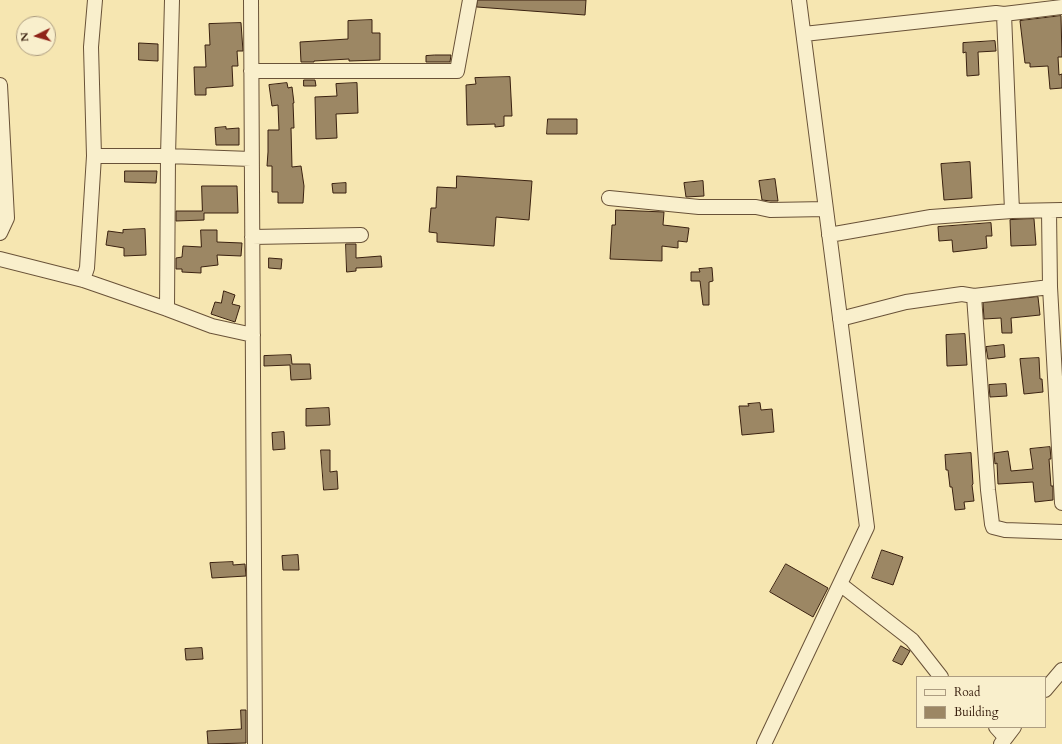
<!DOCTYPE html>
<style>
body{margin:0}
#map{position:relative;width:1062px;height:744px;overflow:hidden;background:#f6e6b1;font-family:Cardo,serif}
canvas{display:block}
.legend{position:absolute;left:916px;top:676px;width:130px;height:52px;box-sizing:border-box;background:#f9efcc;border:1px solid #ad9d81;margin:0;padding:5px 7px;list-style:none;font-size:12px;color:#3a2110}
.legend li{display:flex;align-items:center;gap:8px;height:20px}
.legend b{width:20px;border:1px solid #ad9d81}
.north{position:absolute;left:16px;top:16px;width:40px;height:40px;box-sizing:border-box;background:#f9efcc;border:1px solid #ad9d81;border-radius:50%;rotate:265deg;font-size:11px;font-weight:700;line-height:16px;text-align:center;color:#3a2110}
.north::after{content:'';display:block;margin:auto;width:14px;height:18px;background:#8f2418;clip-path:polygon(50% 0,100% 100%,50% 72%,0 100%)}
</style>
<div id="map">
<canvas width="1062" height="744"></canvas>
<ul class="legend">
<li><b style="height:5px;background:#f9efcc"></b>Road</li>
<li><b style="height:11px;background:#9c8764"></b>Building</li>
</ul>
<div class="north">N</div>
</div>
<script>
const g = document.querySelector('canvas').getContext('2d');
g.lineJoin = 'round';
function fillPath(path, color) { g.fillStyle = color; g.fill(path, 'evenodd'); }
function stroke(path, color, width, dash) { g.strokeStyle = color; g.lineWidth = width; g.lineCap = dash ? 'butt' : 'round'; g.setLineDash(dash || []); g.stroke(path); }
const building = new Path2D(`
 M 478,0 L 586,0 L 585,15 L 477,7 Z
 M 1061,16 L 1062,57 L 1058,57 L 1059,75 L 1062,74 L 1062,88 L 1050,89 L 1048,66 L 1030,67 L 1030,63 L 1025,63 L 1020,21 Z
 M 372,20 L 372,33 L 380,33 L 380,60 L 349,61 L 349,59 L 314,61 L 314,62 L 301,62 L 300,42 L 348,39 L 348,21 Z
 M 241,23 L 243,51 L 237,51 L 238,66 L 232,66 L 233,86 L 206,88 L 206,95 L 195,95 L 194,67 L 206,67 L 205,45 L 210,45 L 209,24 Z
 M 995,41 L 996,51 L 978,52 L 979,75 L 967,76 L 966,52 L 963,53 L 963,43 Z
 M 139,43 L 158,44 L 158,61 L 139,60 Z
 M 435,55 L 451,55 L 450,62 L 426,62 L 426,56 Z
 M 510,77 L 512,116 L 504,116 L 504,126 L 495,127 L 495,124 L 467,125 L 466,85 L 476,84 L 475,78 Z
 M 304,80 L 315,80 L 316,86 L 304,86 Z
 M 287,83 L 288,88 L 292,87 L 294,103 L 293,103 L 294,128 L 291,128 L 292,167 L 301,166 L 304,186 L 303,203 L 278,203 L 278,192 L 272,192 L 272,166 L 267,166 L 268,152 L 268,130 L 279,130 L 278,105 L 272,106 L 269,85 Z
 M 357,83 L 358,113 L 336,114 L 337,138 L 316,139 L 315,97 L 337,96 L 336,84 Z
 M 548,119 L 577,119 L 577,134 L 547,134 Z
 M 226,127 L 226,129 L 239,128 L 239,145 L 216,145 L 215,128 Z
 M 970,162 L 972,198 L 944,200 L 941,164 Z
 M 125,171 L 157,171 L 156,183 L 125,182 Z
 M 457,176 L 532,181 L 529,220 L 496,217 L 494,246 L 437,242 L 437,233 L 429,232 L 431,208 L 436,208 L 437,187 L 456,188 Z
 M 775,179 L 778,201 L 771,201 L 762,200 L 759,181 Z
 M 703,181 L 704,196 L 686,197 L 684,183 Z
 M 346,183 L 346,193 L 333,193 L 332,184 Z
 M 202,186 L 237,186 L 238,213 L 204,213 L 204,220 L 176,221 L 176,211 L 202,211 Z
 M 616,210 L 664,212 L 663,225 L 689,228 L 687,242 L 678,241 L 678,248 L 662,246 L 662,261 L 610,259 L 612,225 L 615,225 Z
 M 1034,219 L 1036,245 L 1011,246 L 1010,220 Z
 M 991,223 L 992,236 L 986,236 L 987,248 L 953,252 L 952,240 L 939,241 L 938,227 Z
 M 145,229 L 146,255 L 124,256 L 124,248 L 106,245 L 108,231 L 123,233 L 123,230 Z
 M 201,230 L 217,230 L 217,242 L 242,243 L 241,256 L 217,255 L 218,265 L 201,267 L 201,273 L 182,272 L 182,269 L 176,269 L 176,258 L 182,257 L 183,246 L 201,247 Z
 M 346,244 L 356,244 L 356,258 L 381,256 L 382,267 L 356,268 L 356,271 L 347,272 Z
 M 269,258 L 282,259 L 281,269 L 269,268 Z
 M 712,268 L 713,281 L 709,282 L 709,305 L 703,305 L 700,281 L 691,281 L 691,272 L 700,272 L 699,269 Z
 M 224,291 L 235,295 L 232,304 L 240,306 L 235,322 L 211,314 L 215,302 L 221,303 Z
 M 1038,297 L 1040,315 L 1011,318 L 1012,333 L 1002,333 L 1001,318 L 984,319 L 983,303 Z
 M 965,334 L 967,365 L 947,366 L 946,335 Z
 M 1004,345 L 1005,357 L 988,359 L 986,347 Z
 M 291,355 L 292,364 L 310,364 L 311,379 L 291,380 L 290,365 L 264,366 L 264,356 Z
 M 1039,358 L 1040,379 L 1042,379 L 1043,392 L 1024,394 L 1020,359 Z
 M 1006,384 L 1007,396 L 990,397 L 989,385 Z
 M 760,403 L 761,410 L 772,409 L 774,432 L 742,435 L 739,406 L 749,406 L 748,404 Z
 M 329,408 L 330,425 L 306,426 L 306,409 Z
 M 284,432 L 285,449 L 273,450 L 272,433 Z
 M 1050,447 L 1051,459 L 1049,459 L 1051,486 L 1053,486 L 1053,500 L 1035,502 L 1033,482 L 998,484 L 997,463 L 995,464 L 994,453 L 1008,451 L 1011,471 L 1033,469 L 1030,449 Z
 M 321,450 L 330,450 L 330,472 L 337,471 L 338,489 L 324,490 Z
 M 971,453 L 973,484 L 972,485 L 974,501 L 964,502 L 965,509 L 955,510 L 952,487 L 950,487 L 948,470 L 946,470 L 945,455 Z
 M 882,550 L 903,557 L 893,585 L 872,578 Z
 M 298,555 L 299,570 L 283,570 L 282,556 Z
 M 233,562 L 233,565 L 245,564 L 246,576 L 212,578 L 210,563 Z
 M 786,564 L 828,588 L 813,617 L 770,592 Z
 M 901,646 L 910,651 L 902,665 L 893,661 Z
 M 202,648 L 203,659 L 186,660 L 185,649 Z
 M 241,710 L 246,710 L 246,743 L 208,744 L 207,731 L 241,729 Z`);
const minor = new Path2D(`
 M 251,0 L 255,744
 M 1004,14 L 1012,211
 M 804,34 L 996,13 L 1004,14 L 1062,7
 M 251,71 L 457,71 L 470,0
 M 0,85 L 7,218 L 0,233
 M 94,156 L 168,156 L 251,159
 M 609,198 L 699,207 L 756,207 L 770,210 L 826,209
 M 1049,211 L 1050,287 L 1062,503
 M 829,235 L 931,217 L 1012,211 L 1062,210
 M 252,237 L 361,235
 M 0,259 L 83,280 L 167,309 L 212,326 L 253,335
 M 83,280 L 87,268 L 94,156 L 91,47 L 95,0
 M 974,296 L 988,490 L 992,524 L 993,527 L 1005,530 L 1062,532
 M 167,309 L 168,156 L 172,0
 M 840,319 L 906,302 L 962,294 L 974,296 L 1050,287
 M 840,584 L 912,640 L 941,677
 M 1045,690 L 1062,670
 M 996,727 L 1005,737
 M 764,744 L 867,527 L 799,0
 M 1001,744 L 1014,727`);
fillPath(building, '#9c8764');
stroke(building, '#3a2110', 1);
stroke(minor, '#695238', 16);
stroke(minor, '#f9efcc', 14);
</script>
